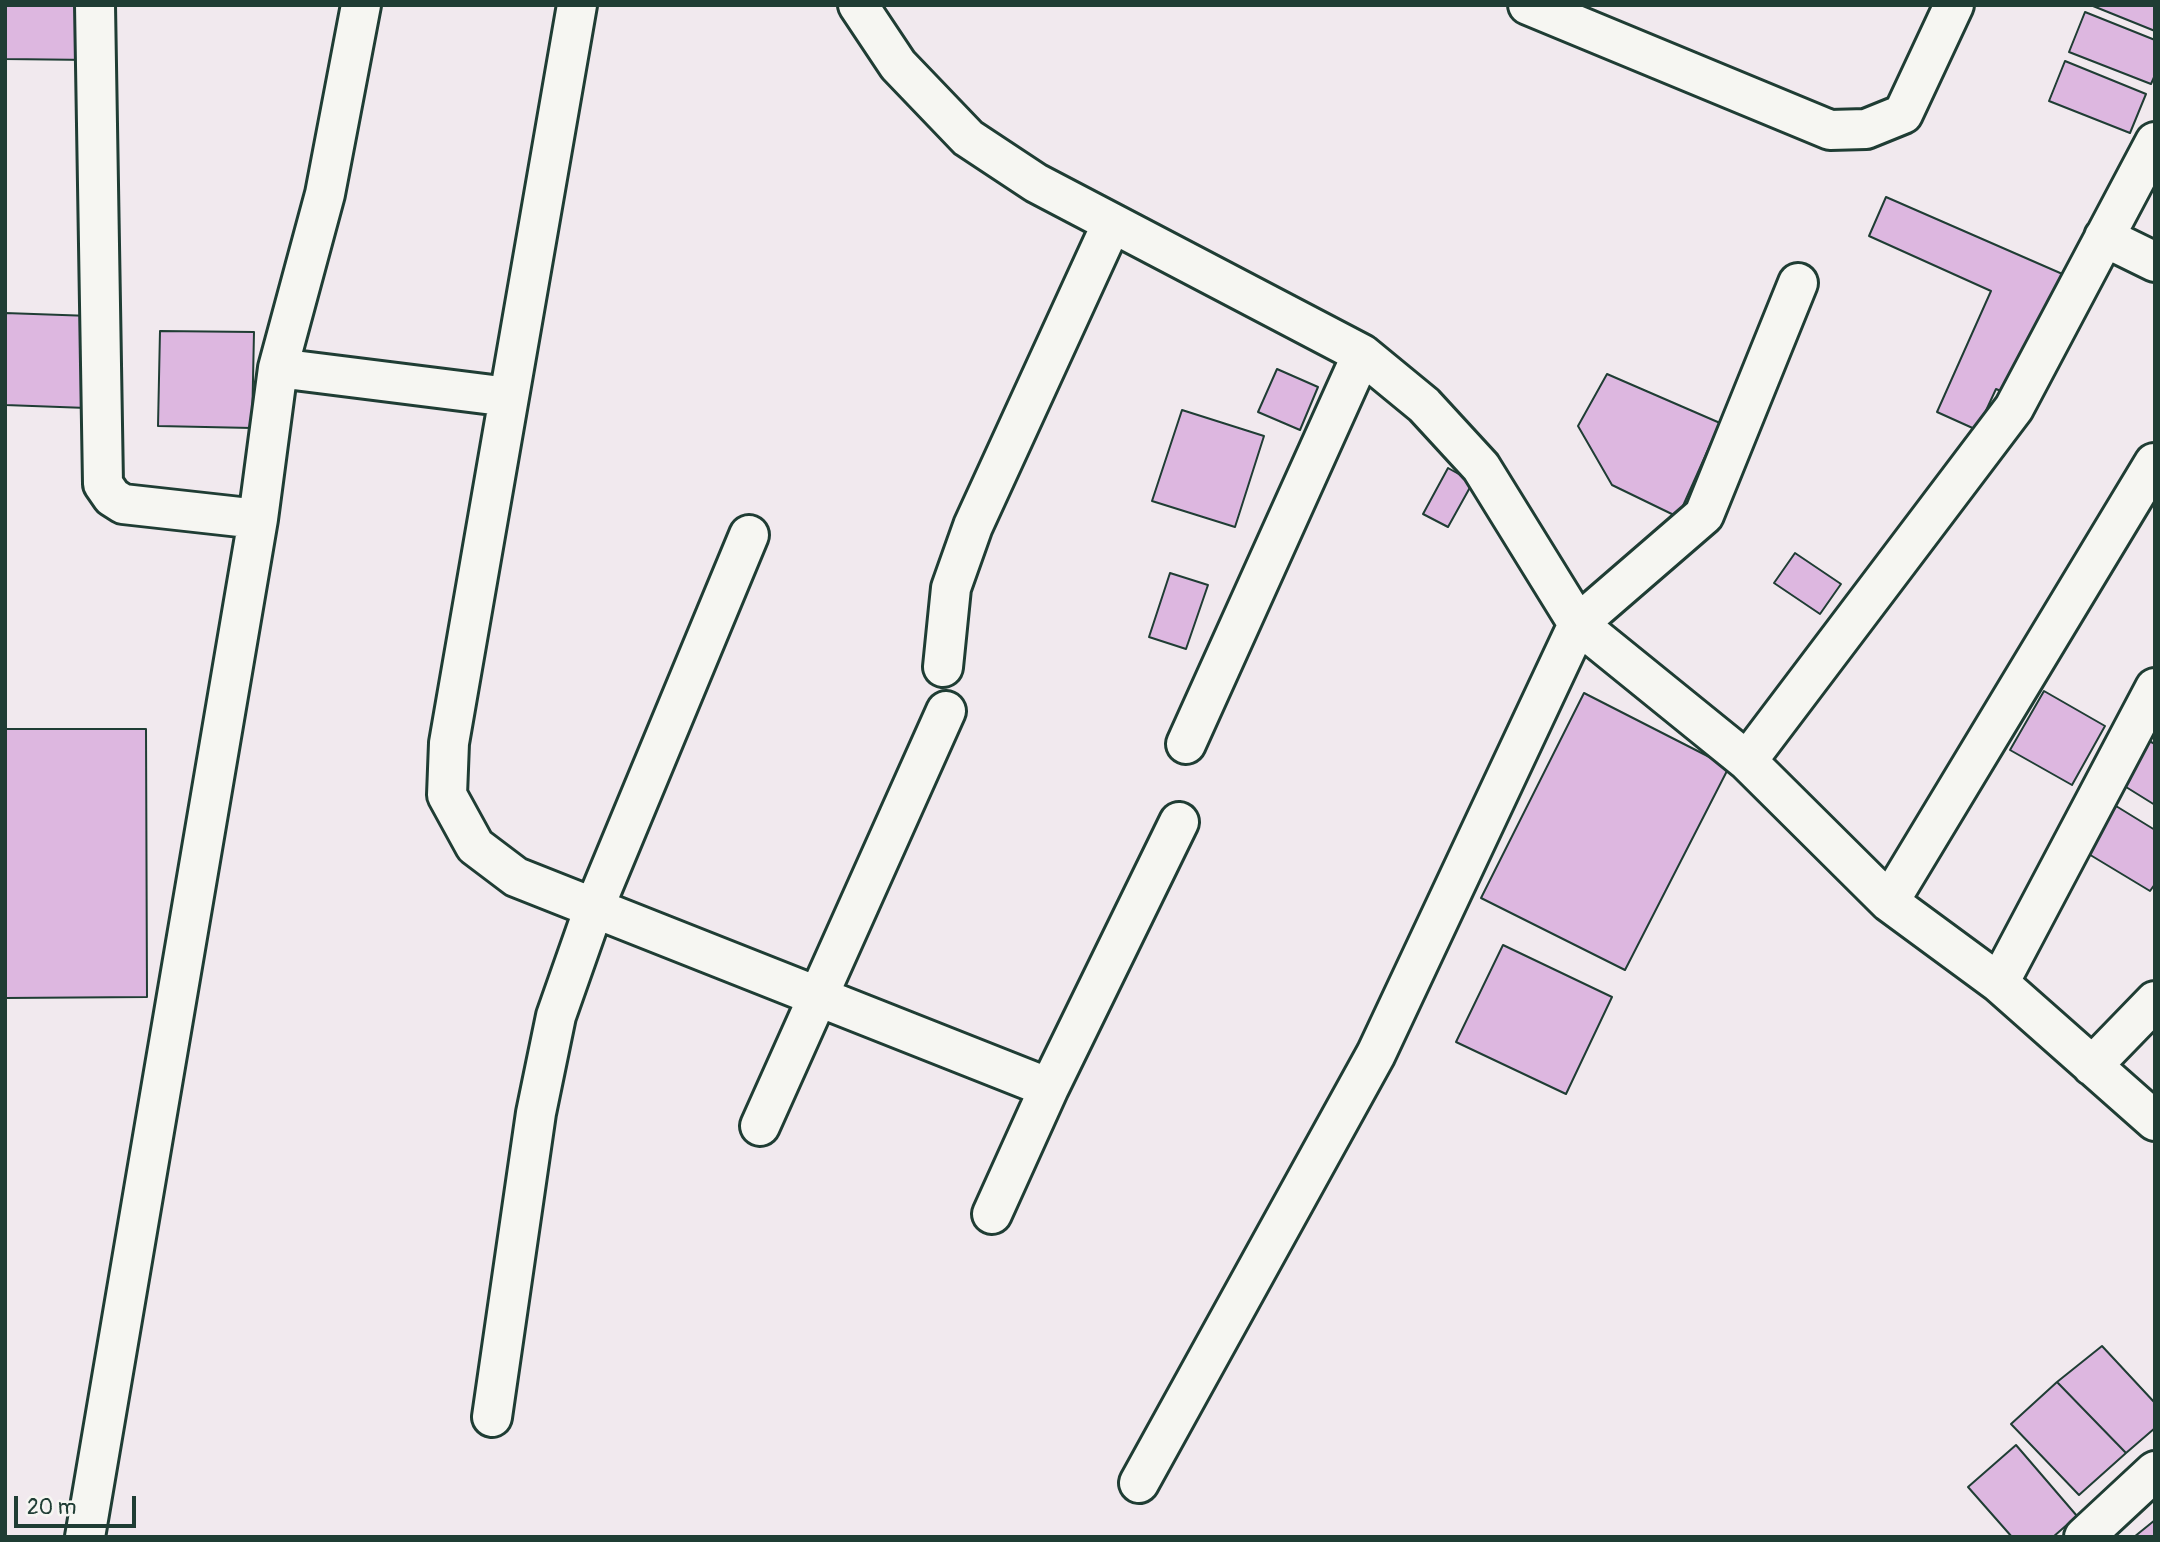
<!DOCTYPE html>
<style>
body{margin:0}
#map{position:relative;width:2160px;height:1542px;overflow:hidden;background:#f1e9ee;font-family:Pangolin,sans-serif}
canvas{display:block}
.frame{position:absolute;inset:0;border:7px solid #1f3d34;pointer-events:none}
.scale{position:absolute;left:14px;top:1496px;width:122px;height:32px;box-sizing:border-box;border:4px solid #1f3d34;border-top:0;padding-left:9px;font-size:21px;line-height:24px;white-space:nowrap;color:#1f3d34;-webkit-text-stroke:5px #f6f6f2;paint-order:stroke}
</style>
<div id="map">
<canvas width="2160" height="1542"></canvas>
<div class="frame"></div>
<div class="scale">20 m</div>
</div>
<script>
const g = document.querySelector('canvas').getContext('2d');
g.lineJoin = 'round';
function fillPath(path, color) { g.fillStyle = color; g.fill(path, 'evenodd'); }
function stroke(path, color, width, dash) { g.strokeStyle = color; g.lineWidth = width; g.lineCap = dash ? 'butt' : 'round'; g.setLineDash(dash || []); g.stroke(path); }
const building = new Path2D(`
 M 2155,5 L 2155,31 L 2093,6 L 2093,5 Z
 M 5,6 L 92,6 L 92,60 L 5,59 Z
 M 2085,12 L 2155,40 L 2155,75 L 2151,84 L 2069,52 Z
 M 2065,61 L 2146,94 L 2130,133 L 2049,101 Z
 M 1886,197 L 2067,276 L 2013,396 L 1996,389 L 1977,430 L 1937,412 L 1991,291 L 1869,236 Z
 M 5,313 L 91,316 L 87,408 L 5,405 Z
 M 160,331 L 254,332 L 252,428 L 158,426 Z
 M 1277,369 L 1318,387 L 1300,430 L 1258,412 Z
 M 1607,374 L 1720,423 L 1678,517 L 1612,485 L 1578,426 Z
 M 1182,410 L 1264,436 L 1235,527 L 1152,501 Z
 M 1448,468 L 1473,482 L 1448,527 L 1423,514 Z
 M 1795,553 L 1841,584 L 1820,614 L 1774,583 Z
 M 1170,573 L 1208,585 L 1186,649 L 1149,637 Z
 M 2044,691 L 2105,726 L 2072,785 L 2010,750 Z
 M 1584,693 L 1729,767 L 1625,970 L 1481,898 Z
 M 5,729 L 146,729 L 147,997 L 5,998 Z
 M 2145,739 L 2155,744 L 2155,805 L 2118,782 Z
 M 2116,806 L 2155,830 L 2155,884 L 2150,891 L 2087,853 Z
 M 1503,945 L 1612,997 L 1566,1094 L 1456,1042 Z
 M 2102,1346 L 2155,1403 L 2155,1428 L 2126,1453 L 2057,1382 Z
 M 2057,1382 L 2126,1453 L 2079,1495 L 2011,1424 Z
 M 2016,1445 L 2077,1516 L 2053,1537 L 2012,1537 L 1968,1487 Z
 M 2155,1520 L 2155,1537 L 2134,1537 Z`);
const minor = new Path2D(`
 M 95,5 L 103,484 L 112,497 L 123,504 L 258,519
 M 577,5 L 449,743 L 447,795 L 475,846 L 516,877 L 1049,1088
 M 858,5 L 898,65 L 968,138 L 1036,183 L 1362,354 L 1424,405 L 1481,467 L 1578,624 L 1747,761 L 1889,902 L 1999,983 L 2155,1121
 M 1528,5 L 1830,130 L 1866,129 L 1903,114 L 1954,5
 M 2104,237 L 2155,262
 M 278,368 L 509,397
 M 943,667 L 951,588 L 973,526 L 1112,223
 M 1186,744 L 1362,354
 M 1747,761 L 2014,408 L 2155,142
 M 1889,902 L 2154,463
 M 1999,983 L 2155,688
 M 2092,1066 L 2155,1001
 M 760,1126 L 946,711
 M 992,1214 L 1049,1088 L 1179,822
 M 492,1417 L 536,1113 L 556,1016 L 594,908 L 749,535
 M 1139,1483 L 1376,1054 L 1578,624 L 1704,515 L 1798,283
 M 85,1537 L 258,519 L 278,368 L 325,194 L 361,5
 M 2084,1537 L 2155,1471`);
fillPath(building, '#ddb7e0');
stroke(building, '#1f3d34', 2);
stroke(minor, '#1f3d34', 44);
stroke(minor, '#f6f6f2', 38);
</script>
